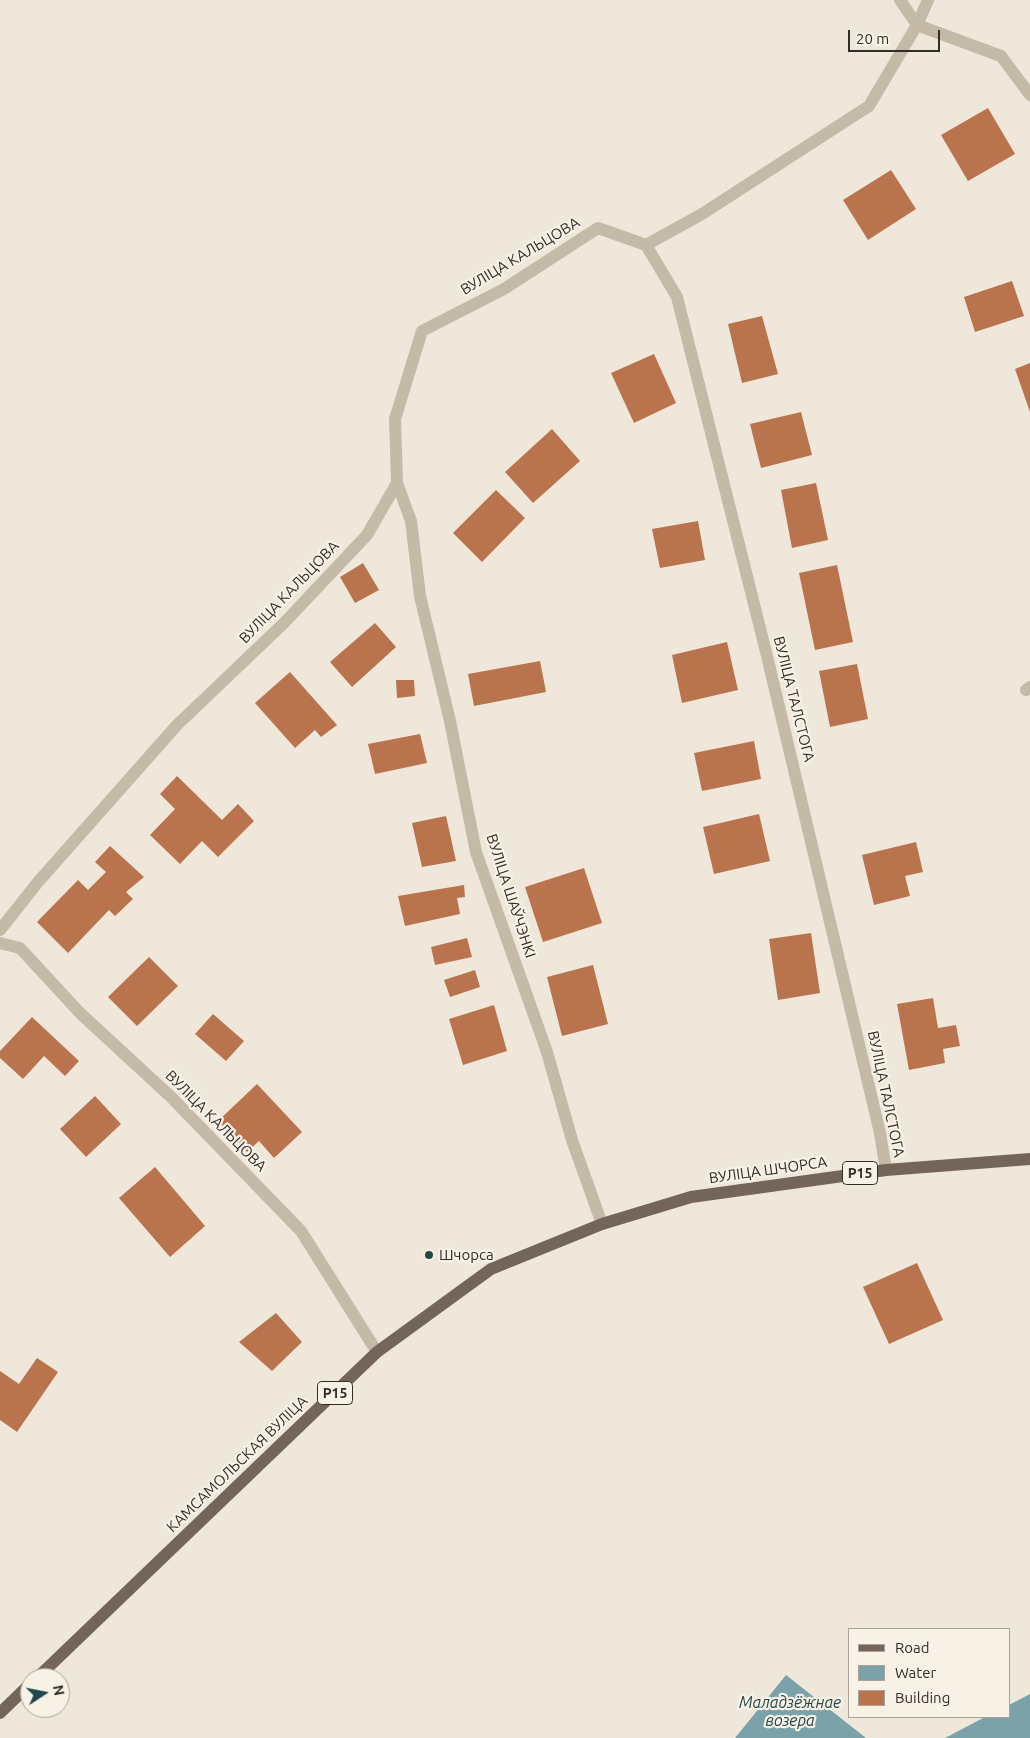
<!DOCTYPE html>
<meta charset="utf-8">
<style>
body{margin:0}
#map{position:relative;width:1030px;height:1738px;overflow:hidden;background:#efe7da;font-family:Ubuntu,sans-serif}
canvas{display:block}
.legend{position:absolute;left:848px;top:1628px;width:162px;height:90px;box-sizing:border-box;background:#f7f1e6;border:1px solid #a9a29a;margin:0;padding:6px 9px;list-style:none;font-size:15px;color:#332c27}
.legend li{display:flex;align-items:center;gap:10px;height:25px}
.legend b{width:25px;border:1px solid #a9a29a}
.north{position:absolute;left:20px;top:1668px;width:50px;height:50px;box-sizing:border-box;background:#f7f1e6;border:1px solid #a9a29a;border-radius:50%;rotate:79deg;font-size:14px;font-weight:700;line-height:20px;text-align:center;color:#332c27}
.north::after{content:'';display:block;margin:auto;width:18px;height:22px;background:#214750;clip-path:polygon(50% 0,100% 100%,50% 72%,0 100%)}
.scale{position:absolute;left:848px;top:30px;width:92px;height:22px;box-sizing:border-box;border:2px solid #332c27;border-top:0;padding-left:6px;font-size:15px;line-height:18px;white-space:nowrap;color:#332c27;-webkit-text-stroke:4px #f7f1e6;paint-order:stroke}
</style>
<div id="map">
<canvas width="1030" height="1738"></canvas>
<ul class="legend">
<li><b style="height:6px;background:#73655a"></b>Road</li>
<li><b style="height:14px;background:#7ca2a9"></b>Water</li>
<li><b style="height:14px;background:#ba744d"></b>Building</li>
</ul>
<div class="north">N</div>
<div class="scale">20 m</div>
</div>
<script>
const g = document.querySelector('canvas').getContext('2d');
g.lineJoin = 'round';
function fillPath(path, color) { g.fillStyle = color; g.fill(path, 'evenodd'); }
function stroke(path, color, width, dash) { g.strokeStyle = color; g.lineWidth = width; g.lineCap = dash ? 'butt' : 'round'; g.setLineDash(dash || []); g.stroke(path); }
function label(font, color, halo, rows, align = 'center') {
  g.font = font + ' Ubuntu,sans-serif'; g.lineWidth = 4.5; g.setLineDash([]); g.textBaseline = 'middle'; g.strokeStyle = halo; g.fillStyle = color; for (const [text, x, y, turn = 0] of rows) {
    g.save(); g.translate(x, y); g.rotate((+turn || 0) * Math.PI / 180); g.textAlign = isNaN(turn) ? turn : align; if (halo) g.strokeText(text, 0, 0); g.fillText(text, 0, 0); g.restore();
  }
}
const water = new Path2D(`
 M 786,1675 L 866,1738 L 735,1738 Z
 M 1030,1694 L 1030,1738 L 945,1738 L 985,1717 L 1009,1717 L 1009,1705 Z`);
const building = new Path2D(`
 M 988,108 L 1015,154 L 968,181 L 941,135 Z
 M 891,170 L 916,209 L 868,240 L 843,200 Z
 M 1012,281 L 1024,316 L 975,332 L 964,297 Z
 M 762,316 L 778,374 L 742,383 L 728,324 Z
 M 654,354 L 676,403 L 634,423 L 611,373 Z
 M 1030,363 L 1030,412 L 1015,369 Z
 M 801,412 L 812,455 L 761,468 L 750,424 Z
 M 552,429 L 580,461 L 533,503 L 505,472 Z
 M 816,483 L 828,540 L 792,548 L 781,490 Z
 M 496,490 L 525,518 L 482,562 L 453,533 Z
 M 698,521 L 705,560 L 660,568 L 652,529 Z
 M 363,563 L 379,590 L 355,603 L 340,577 Z
 M 837,565 L 853,642 L 815,650 L 799,573 Z
 M 375,623 L 396,647 L 352,687 L 330,662 Z
 M 727,642 L 738,690 L 682,703 L 672,655 Z
 M 540,661 L 546,692 L 474,706 L 468,674 Z
 M 857,664 L 868,719 L 830,727 L 819,671 Z
 M 290,672 L 337,725 L 321,737 L 315,730 L 295,748 L 255,703 Z
 M 396,680 L 414,680 L 415,696 L 397,698 Z
 M 420,734 L 427,763 L 375,774 L 368,744 Z
 M 754,741 L 761,779 L 702,791 L 694,753 Z
 M 177,776 L 222,820 L 238,804 L 254,821 L 218,857 L 202,841 L 180,864 L 150,835 L 175,809 L 160,794 Z
 M 759,814 L 770,861 L 714,874 L 703,827 Z
 M 446,816 L 456,861 L 422,867 L 412,823 Z
 M 916,842 L 923,872 L 905,876 L 910,896 L 874,905 L 862,855 Z
 M 110,846 L 144,877 L 126,892 L 133,899 L 115,916 L 109,910 L 68,953 L 37,922 L 78,880 L 88,890 L 106,872 L 95,862 Z
 M 584,868 L 602,923 L 543,942 L 525,887 Z
 M 464,885 L 465,897 L 457,898 L 460,914 L 405,926 L 398,896 Z
 M 811,933 L 820,993 L 778,1000 L 769,939 Z
 M 467,938 L 472,957 L 435,965 L 431,947 Z
 M 149,957 L 178,986 L 137,1026 L 108,997 Z
 M 593,965 L 608,1024 L 562,1036 L 547,977 Z
 M 475,970 L 480,987 L 450,997 L 444,980 Z
 M 933,998 L 938,1028 L 956,1025 L 960,1046 L 943,1049 L 945,1063 L 909,1070 L 897,1004 Z
 M 494,1005 L 507,1051 L 463,1065 L 449,1019 Z
 M 213,1014 L 244,1041 L 226,1061 L 195,1034 Z
 M 32,1017 L 79,1061 L 65,1076 L 44,1056 L 23,1079 L 0,1058 L 0,1051 Z
 M 257,1084 L 302,1132 L 274,1158 L 259,1141 L 247,1152 L 218,1121 Z
 M 95,1096 L 121,1124 L 86,1157 L 60,1129 Z
 M 155,1167 L 205,1226 L 170,1257 L 119,1198 Z
 M 917,1263 L 943,1320 L 889,1344 L 863,1287 Z
 M 276,1313 L 302,1342 L 272,1371 L 239,1342 Z
 M 37,1358 L 58,1372 L 17,1432 L 0,1420 L 0,1371 L 19,1384 Z`);
const minor = new Path2D(`
 M 900,0 L 917,25
 M 917,25 L 1001,56 L 1030,95
 M 646,245 L 677,297 L 767,656 L 880,1133 L 886,1170
 M 397,483 L 411,521 L 420,596 L 450,721 L 476,852 L 547,1052 L 572,1140 L 602,1224
 M 1026,690 L 1030,687
 M 0,930 L 38,882 L 177,725 L 284,623 L 367,535 L 397,483 L 395,419 L 422,331 L 504,289 L 598,228 L 646,245 L 702,214 L 869,106 L 917,25 L 928,0
 M 0,943 L 20,948 L 80,1013 L 171,1097 L 301,1231 L 377,1352`);
const primary = new Path2D(`
 M 37,1678 L 377,1352 L 491,1269 L 602,1224 L 691,1197 L 886,1170 L 1030,1159
 M 0,1713 L 30,1684`);
const markers = [
 [429,1255,5,"#214750"]
];
const shields = [
 [860,1173,35],
 [335,1393,35]
];
const shieldNames = [
 ["Р15",860,1173],
 ["Р15",335,1393]
];
const streetNames = [
 ["ВУЛІЦА КАЛЬЦОВА",520,256,-31],
 ["ВУЛІЦА КАЛЬЦОВА",289,592,-46],
 ["ВУЛІЦА ТАЛСТОГА",794,699,76],
 ["ВУЛІЦА ШАЎЧЭНКІ",511,896,72],
 ["ВУЛІЦА ТАЛСТОГА",886,1094,78],
 ["ВУЛІЦА КАЛЬЦОВА",216,1121,45],
 ["ВУЛІЦА ШЧОРСА",768,1170,-8],
 ["КАМСАМОЛЬСКАЯ ВУЛІЦА",237,1464,-44]
];
const poiNames = [
 ["Шчорса",439,1255]
];
const waterNames = [
 ["Маладзёжнае",790,1703],
 ["возера",790,1721]
];
fillPath(water, '#7ca2a9');
fillPath(building, '#ba744d');
stroke(minor, '#c5b9a7', 12);
stroke(primary, '#73655a', 12);
for (const [x, y, r, color] of markers) { const dot = new Path2D(); dot.arc(x, y, r, 0, 2 * Math.PI); g.fillStyle = color; g.fill(dot); stroke(dot, '#f7f1e6', 2); }
for (const [x, y, w] of shields) { const box = new Path2D(); box.roundRect(x - w / 2, y - 11.5, w, 23, 4); g.fillStyle = '#f7f1e6'; g.fill(box); stroke(box, '#332c27', 1); }
label('bold 14px', '#332c27', null, shieldNames);
label('15px', '#332c27', '#f7f1e6', streetNames);
label('15px', '#332c27', '#f7f1e6', poiNames, 'left');
label('italic 16px', '#214750', '#f7f1e6', waterNames);
</script>
